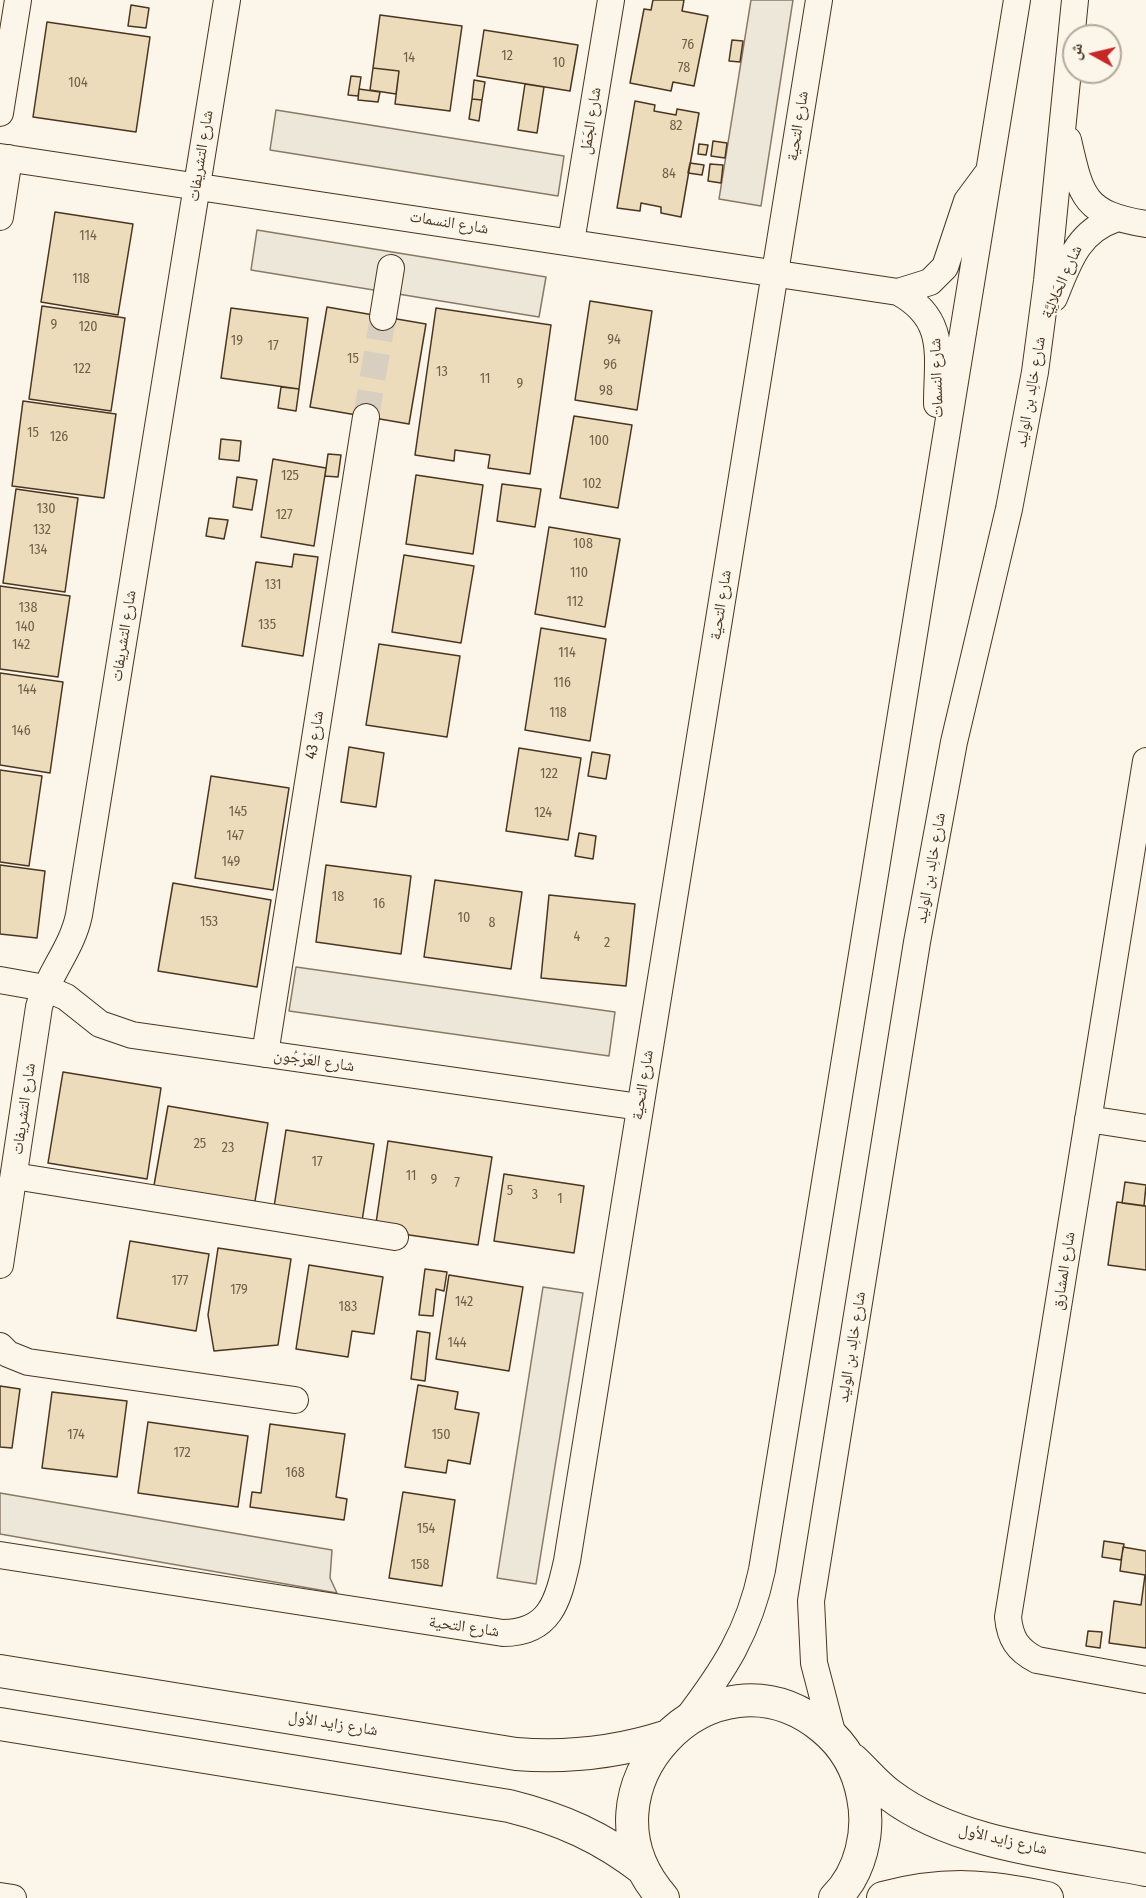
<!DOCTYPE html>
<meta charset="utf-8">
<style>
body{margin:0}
#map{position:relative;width:1146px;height:1898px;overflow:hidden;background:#fbf6e9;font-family:"Fira Sans Condensed","Noto Naskh Arabic",sans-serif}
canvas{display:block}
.north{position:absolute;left:1062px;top:24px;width:60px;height:60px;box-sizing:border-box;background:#fbf6e9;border:2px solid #b4a999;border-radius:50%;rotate:278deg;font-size:16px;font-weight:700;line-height:24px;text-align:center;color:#4a3520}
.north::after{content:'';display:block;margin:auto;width:21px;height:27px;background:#c62828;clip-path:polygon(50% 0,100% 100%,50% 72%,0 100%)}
</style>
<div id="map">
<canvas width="1146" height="1898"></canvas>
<div class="north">ش</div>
</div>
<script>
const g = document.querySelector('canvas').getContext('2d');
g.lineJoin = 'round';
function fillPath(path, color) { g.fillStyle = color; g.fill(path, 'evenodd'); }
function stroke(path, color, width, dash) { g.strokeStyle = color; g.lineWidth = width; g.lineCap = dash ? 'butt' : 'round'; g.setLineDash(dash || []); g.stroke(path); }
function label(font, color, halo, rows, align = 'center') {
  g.font = font + ' "Fira Sans Condensed","Noto Naskh Arabic",sans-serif'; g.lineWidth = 4.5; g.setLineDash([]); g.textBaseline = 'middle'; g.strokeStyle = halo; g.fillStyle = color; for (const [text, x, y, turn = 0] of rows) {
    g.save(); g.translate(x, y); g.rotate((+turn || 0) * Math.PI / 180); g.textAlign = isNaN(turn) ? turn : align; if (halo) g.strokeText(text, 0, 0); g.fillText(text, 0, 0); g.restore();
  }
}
const parking = new Path2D(`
 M 751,0 L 793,0 L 761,206 L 719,199 Z
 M 276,110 L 564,156 L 558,196 L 270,150 Z
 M 257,230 L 546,277 L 539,317 L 251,270 Z
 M 296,967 L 615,1012 L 609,1056 L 289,1011 Z
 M 543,1287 L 583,1293 L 536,1584 L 497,1578 Z
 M 0,1493 L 332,1550 L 330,1578 L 337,1593 L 0,1534 Z`);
const building = new Path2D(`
 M 653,0 L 684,0 L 682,11 L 708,16 L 694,86 L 673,82 L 671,91 L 630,83 L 644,9 L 651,10 Z
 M 131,5 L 149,8 L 146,28 L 128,26 Z
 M 380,15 L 462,26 L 450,111 L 395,104 L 399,71 L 373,68 Z
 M 47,22 L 150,37 L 136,132 L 33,117 Z
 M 484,30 L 578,45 L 570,91 L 477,76 Z
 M 732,40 L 743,41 L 740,62 L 729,61 Z
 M 373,68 L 399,71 L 396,94 L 370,90 Z
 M 351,76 L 361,77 L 358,96 L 348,95 Z
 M 474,80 L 485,82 L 482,100 L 472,99 Z
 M 525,84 L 544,87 L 537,133 L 518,130 Z
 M 359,89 L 380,92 L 378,102 L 358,100 Z
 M 472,99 L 482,100 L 479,121 L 469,119 Z
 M 635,101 L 655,105 L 654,111 L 676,115 L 677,109 L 699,113 L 681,217 L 661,213 L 661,207 L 641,203 L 640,211 L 617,208 Z
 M 713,141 L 727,143 L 725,158 L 711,156 Z
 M 699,144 L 708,145 L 706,155 L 698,154 Z
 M 690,163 L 704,165 L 702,175 L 688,173 Z
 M 710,164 L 723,165 L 721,183 L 708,181 Z
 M 55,212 L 133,224 L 118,315 L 41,302 Z
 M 590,301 L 652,311 L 637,410 L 575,400 Z
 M 42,306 L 125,318 L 111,411 L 29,399 Z
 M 327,307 L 426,324 L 409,424 L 310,407 Z
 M 231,308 L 308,318 L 299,389 L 221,378 Z
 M 436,308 L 551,325 L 530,474 L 488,468 L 490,455 L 455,450 L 454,461 L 415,455 Z
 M 281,387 L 299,389 L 296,411 L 278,408 Z
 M 23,401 L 116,414 L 104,498 L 12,486 Z
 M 574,416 L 632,425 L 618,508 L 560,498 Z
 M 221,439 L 241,441 L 239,461 L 219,459 Z
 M 328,454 L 341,455 L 338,477 L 325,476 Z
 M 273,459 L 326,468 L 314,546 L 261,537 Z
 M 416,475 L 483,485 L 473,554 L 406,544 Z
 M 237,477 L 257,480 L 252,510 L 233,507 Z
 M 502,484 L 541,489 L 535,527 L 497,521 Z
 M 16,489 L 78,498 L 65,592 L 3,583 Z
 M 209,518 L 228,520 L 224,539 L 206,536 Z
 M 549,527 L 620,539 L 605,627 L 535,614 Z
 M 294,554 L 318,557 L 303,656 L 242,646 L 256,562 L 292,567 Z
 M 404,555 L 474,566 L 461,643 L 392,632 Z
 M 0,586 L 70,596 L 58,677 L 0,669 Z
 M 541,628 L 606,639 L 590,741 L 525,730 Z
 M 379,644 L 460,656 L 447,737 L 366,725 Z
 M 0,673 L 63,682 L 50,773 L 0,765 Z
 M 349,747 L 384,753 L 376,807 L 341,802 Z
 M 519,748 L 581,758 L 568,840 L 506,831 Z
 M 592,752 L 610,755 L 606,779 L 588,776 Z
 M 0,770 L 42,776 L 29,866 L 0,862 Z
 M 211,776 L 289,788 L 273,890 L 195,878 Z
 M 579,833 L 596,836 L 593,859 L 575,856 Z
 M 0,865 L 45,871 L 37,938 L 0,934 Z
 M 326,865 L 411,876 L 401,954 L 316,942 Z
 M 435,880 L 522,892 L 511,969 L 424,957 Z
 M 173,883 L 271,900 L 257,987 L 158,971 Z
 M 549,895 L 635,904 L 626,986 L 541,978 Z
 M 63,1072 L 161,1088 L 147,1179 L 48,1163 Z
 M 168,1106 L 268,1123 L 254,1207 L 153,1191 Z
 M 286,1130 L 374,1144 L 362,1221 L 274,1207 Z
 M 388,1141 L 492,1157 L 478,1245 L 375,1230 Z
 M 504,1174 L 584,1186 L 574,1253 L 494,1241 Z
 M 1125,1182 L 1146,1185 L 1144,1206 L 1122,1203 Z
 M 1117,1202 L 1146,1206 L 1146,1270 L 1108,1265 Z
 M 130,1241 L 209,1254 L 196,1331 L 117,1318 Z
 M 218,1248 L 291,1259 L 278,1345 L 214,1351 L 208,1315 Z
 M 309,1265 L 383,1277 L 374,1334 L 352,1331 L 348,1357 L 296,1349 Z
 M 425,1269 L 447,1272 L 444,1291 L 436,1289 L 433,1316 L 419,1315 Z
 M 449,1275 L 523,1287 L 509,1371 L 436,1359 Z
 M 417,1331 L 430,1333 L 425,1381 L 411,1379 Z
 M 418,1385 L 458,1392 L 455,1409 L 479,1413 L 470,1464 L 448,1460 L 446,1473 L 405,1467 Z
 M 0,1386 L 20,1389 L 12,1448 L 0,1447 Z
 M 52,1392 L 127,1401 L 117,1477 L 42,1468 Z
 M 148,1422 L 248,1436 L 238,1507 L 138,1493 Z
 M 270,1424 L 345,1434 L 336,1497 L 347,1499 L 344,1520 L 250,1507 L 252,1492 L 261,1493 Z
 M 403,1492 L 455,1500 L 442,1586 L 389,1578 Z
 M 1104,1541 L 1124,1544 L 1121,1560 L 1102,1557 Z
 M 1123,1547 L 1146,1551 L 1146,1648 L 1109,1643 L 1114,1601 L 1141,1605 L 1145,1575 L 1120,1571 Z
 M 1088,1631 L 1102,1632 L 1100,1648 L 1086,1646 Z`);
const minorTunnel = new Path2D(`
 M 366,417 L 383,317`);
const minor = new Path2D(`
 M 0,113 L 18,0
 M 1068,140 C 1081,197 1084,214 1146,224
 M 0,157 L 898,292 C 948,319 937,356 937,404
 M 0,217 L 9,158
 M 571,242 L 611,0
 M 898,292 L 930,282 L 945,267 L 967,201 L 987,174
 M 1054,298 C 1068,264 1077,232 1115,219
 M 383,317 L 391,268
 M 1146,761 L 1008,1617 C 1010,1638 1017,1650 1037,1660 L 1146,1680
 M 0,980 L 45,988 L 66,997 L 100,1024 L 132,1035 L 640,1107
 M 265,1054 L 366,417
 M 1088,1119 L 1146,1128
 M 14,1176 L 395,1237
 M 0,1265 L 39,1007 C 48,974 72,949 79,915 L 227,0
 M 0,1346 L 8,1354 L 28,1362 L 295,1400
 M 0,1555 L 503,1633 C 550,1633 558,1601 567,1561 L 819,0
 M 686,1720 C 724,1670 749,1632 762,1570 L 1017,0
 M 833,1736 L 814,1663 L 811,1601 L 917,942 L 954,742 L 1009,509 L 1035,372 L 1047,281 L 1075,0
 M 0,1896 L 13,1898`);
const major = new Path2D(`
 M 0,1671 L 516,1754 C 568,1758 615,1753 665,1737
 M 0,1724 L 509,1806 C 561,1819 602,1837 644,1870
 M 853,1760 C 865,1771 876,1785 890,1795 C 957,1846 1064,1854 1146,1870
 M 663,1898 C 568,1791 712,1637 823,1728 C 845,1746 858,1769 863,1797 C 870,1831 861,1873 835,1898
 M 883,1898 C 942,1882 988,1885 1047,1898`);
const numberNames = [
 ["76",688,45],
 ["12",507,56],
 ["14",409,58],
 ["10",559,63],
 ["78",684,68],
 ["104",78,83],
 ["82",676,126],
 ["84",669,174],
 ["114",88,236],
 ["118",81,279],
 ["9",54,325],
 ["120",88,327],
 ["94",614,340],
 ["19",237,341],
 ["17",273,346],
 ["15",353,359],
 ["96",610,365],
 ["122",82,369],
 ["13",442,372],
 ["11",485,379],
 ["9",520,384],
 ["98",606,391],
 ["15",33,433],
 ["126",59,437],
 ["100",599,441],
 ["125",290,476],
 ["102",592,484],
 ["130",46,509],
 ["127",284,515],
 ["132",42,530],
 ["108",583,544],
 ["134",38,550],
 ["110",579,573],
 ["131",273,585],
 ["112",575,602],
 ["138",28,608],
 ["135",267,625],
 ["140",25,627],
 ["142",21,645],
 ["114",567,653],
 ["116",562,683],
 ["144",27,690],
 ["118",558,713],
 ["146",21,731],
 ["122",549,774],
 ["145",238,812],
 ["124",543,813],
 ["147",235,836],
 ["149",231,862],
 ["18",338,897],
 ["16",379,904],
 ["10",464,918],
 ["153",209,922],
 ["8",492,923],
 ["4",577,937],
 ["2",607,943],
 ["25",200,1144],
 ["23",228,1148],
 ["17",317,1162],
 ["11",411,1176],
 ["9",434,1180],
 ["7",457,1183],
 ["5",510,1191],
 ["3",535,1195],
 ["1",560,1199],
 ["177",180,1281],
 ["179",239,1290],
 ["142",464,1302],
 ["183",348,1307],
 ["144",457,1343],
 ["174",76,1435],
 ["150",441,1435],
 ["172",182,1453],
 ["168",295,1473],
 ["154",426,1529],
 ["158",420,1565]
];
const streetNames = [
 ["شارع الجَمَل",591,121,-81],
 ["شارع التحية",798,126,-81],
 ["شارع التشريفات",201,156,-81],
 ["شارع النسمات",449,223,9],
 ["شارع الحَلالِيَّة",1062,282,-66],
 ["شارع النسمات",937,378,-92],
 ["شارع خالِد بن الوليد",1031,392,-80],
 ["شارع التحية",721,605,-81],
 ["شارع التشريفات",124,636,-81],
 ["شارع 43",315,735,-81],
 ["شارع خالِد بن الوليد",931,868,-80],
 ["شارع العَرْجُون",314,1061,8],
 ["شارع التحية",643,1085,-81],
 ["شارع التشريفات",24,1109,-82],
 ["شارع المشارق",1064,1271,-81],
 ["شارع خالِد بن الوليد",852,1347,-81],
 ["شارع التحية",464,1627,8],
 ["شارع زايد الأول",333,1724,9],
 ["شارع زايد الأول",1003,1840,13]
];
fillPath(parking, '#ede7d9');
stroke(parking, '#887966', 1.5);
fillPath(building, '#ecdcbc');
stroke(building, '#4a3520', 1.5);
stroke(minorTunnel, '#d8cfc1', 26, [26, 13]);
stroke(minor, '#4a3520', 28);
stroke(major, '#4a3520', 34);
stroke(minor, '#fbf6e9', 26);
stroke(major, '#fbf6e9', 32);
label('14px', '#725f47', null, numberNames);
label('16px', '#4a3520', '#fbf6e9', streetNames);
</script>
